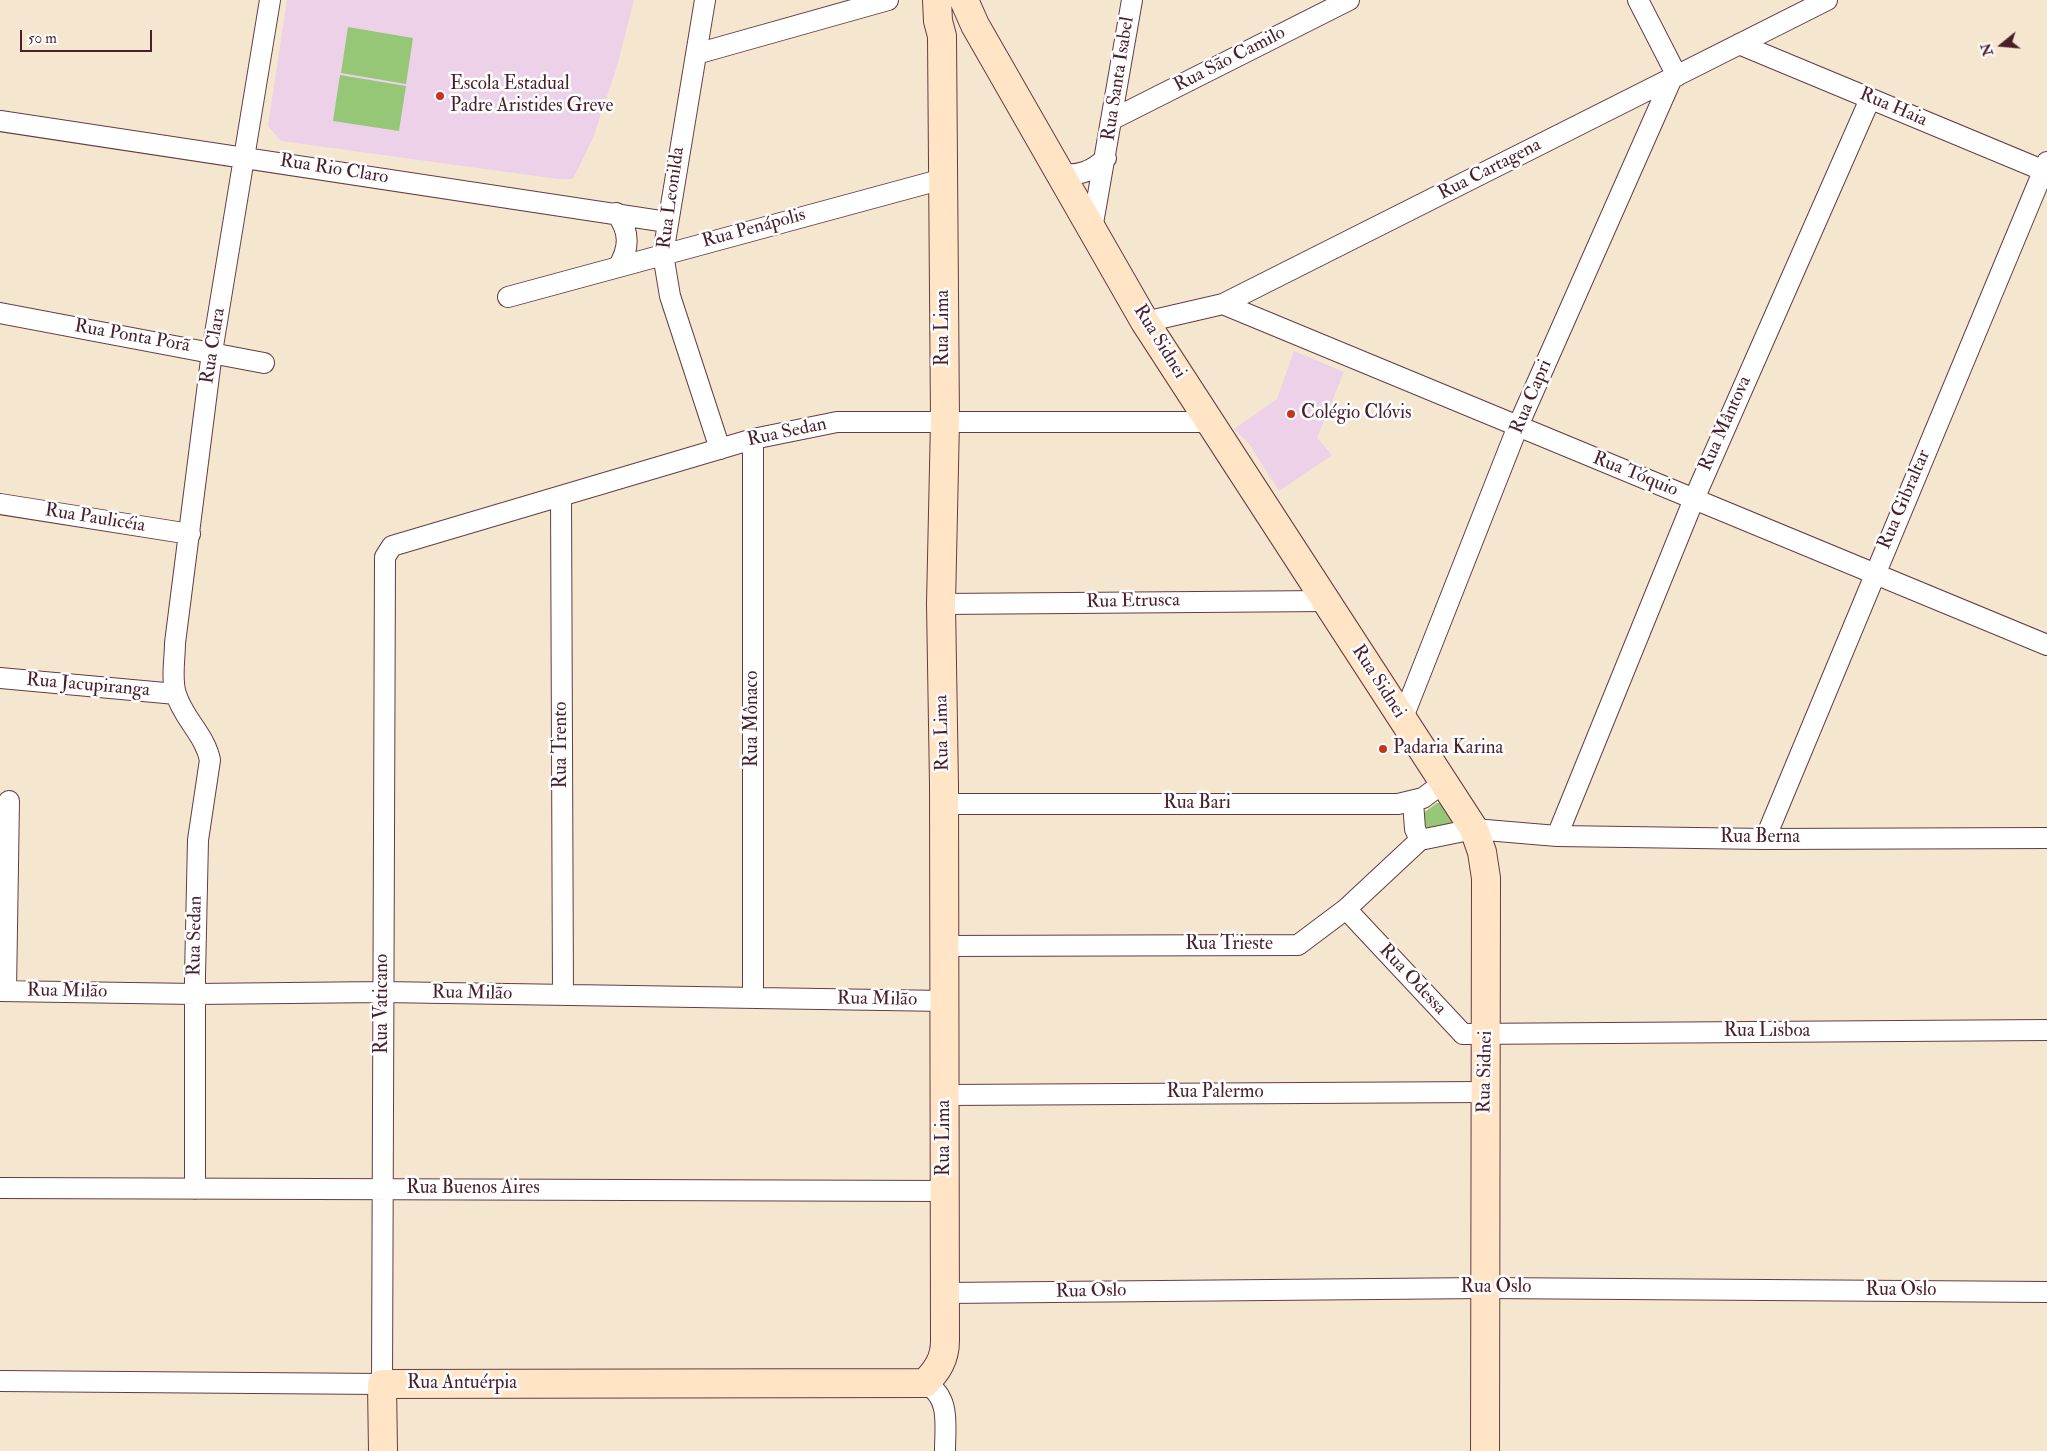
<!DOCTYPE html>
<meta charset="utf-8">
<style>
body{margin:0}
#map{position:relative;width:2047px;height:1451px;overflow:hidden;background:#f5e6cf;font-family:"IM FELL Double Pica",serif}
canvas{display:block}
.north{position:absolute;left:1977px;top:20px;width:50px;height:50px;-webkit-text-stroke:4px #fff;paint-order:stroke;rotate:253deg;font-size:14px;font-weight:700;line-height:20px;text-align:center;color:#4a1f2b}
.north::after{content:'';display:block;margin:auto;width:18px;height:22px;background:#4a1f2b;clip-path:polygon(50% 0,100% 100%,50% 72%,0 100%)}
.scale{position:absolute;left:20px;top:30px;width:132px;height:22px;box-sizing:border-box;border:2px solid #4a1f2b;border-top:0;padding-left:6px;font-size:15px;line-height:18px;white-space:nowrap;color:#4a1f2b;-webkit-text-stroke:4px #fff;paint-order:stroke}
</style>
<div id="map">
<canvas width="2047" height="1451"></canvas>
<div class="north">N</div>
<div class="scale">50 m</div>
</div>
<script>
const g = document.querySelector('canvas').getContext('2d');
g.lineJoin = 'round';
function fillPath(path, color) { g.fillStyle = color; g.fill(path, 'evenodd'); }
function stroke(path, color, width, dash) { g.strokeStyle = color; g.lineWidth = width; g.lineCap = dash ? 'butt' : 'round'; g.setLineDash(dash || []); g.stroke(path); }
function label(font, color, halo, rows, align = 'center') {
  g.font = font + ' "IM FELL Double Pica",serif'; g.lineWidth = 5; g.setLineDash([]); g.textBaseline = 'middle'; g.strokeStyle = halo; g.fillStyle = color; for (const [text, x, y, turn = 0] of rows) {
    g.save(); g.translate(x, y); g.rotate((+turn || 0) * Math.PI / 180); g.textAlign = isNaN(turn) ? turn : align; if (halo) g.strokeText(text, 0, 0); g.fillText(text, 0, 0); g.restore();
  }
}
const built = new Path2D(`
 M 287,0 L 634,0 L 617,66 L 593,138 L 573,179 L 558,179 L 281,141 L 268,126 Z
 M 1294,351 L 1344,372 L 1317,438 L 1332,455 L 1279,491 L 1250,445 L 1234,429 L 1277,399 Z`);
const green = new Path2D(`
 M 348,27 L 413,38 L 406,84 L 341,73 Z
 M 340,75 L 406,86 L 399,131 L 333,121 Z
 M 1437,803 L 1440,803 L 1452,822 L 1451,824 L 1426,829 L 1422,814 Z`);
const street = new Path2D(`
 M 705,0 L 663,254 L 670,296 L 720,449
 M 1638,0 L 1677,76
 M 1739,44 L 2047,172
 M 696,54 L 888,0
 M 1111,120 L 1349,0
 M 0,121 L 667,222
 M 1061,174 C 1080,176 1092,171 1106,158
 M 616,213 C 630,231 630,248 618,267
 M 1092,229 L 1132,0
 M 508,297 L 943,179
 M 1223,304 L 2047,645
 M 0,313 L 264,363
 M 1145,322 L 1223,304 L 1827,0
 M 753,439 L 753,998
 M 561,496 L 563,995
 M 0,504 L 190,534
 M 941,604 L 1326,601
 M 0,678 L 176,694
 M 1402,720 L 1518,426 L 1672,78
 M 1413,802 L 1415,829 L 1420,840
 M 945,804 L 1398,804 L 1423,798 L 1443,783
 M 1557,836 L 1694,499 L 1870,99
 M 1765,839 L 2047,162
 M 1346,909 L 1463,1034 L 2047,1030
 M 943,946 L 1298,945 L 1346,909 L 1420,840 L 1474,829 L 1557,836 L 1765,839 L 2047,838
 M 0,991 L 195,994 L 382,992 L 945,1001
 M 6,991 L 9,801
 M 945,1095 L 1485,1092
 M 0,1188 L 946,1191
 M 195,1189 L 195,976 L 198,840 L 210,760 C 205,735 183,718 176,694 C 171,679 175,659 175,643 L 212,352 L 270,0
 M 945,1293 L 1485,1288 L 2047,1292
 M 0,1381 L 382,1384 L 385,557 L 392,546 L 753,439 L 837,422 L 1210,422
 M 925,1383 C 951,1397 945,1425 945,1451`);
const secondary = new Path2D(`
 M 964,0 L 975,25 L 1145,322 L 1474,829 L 1482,852 L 1486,878 L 1485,1451
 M 383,1451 L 382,1384 L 925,1383 C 937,1371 945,1359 945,1341 L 944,785 L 941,604 L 945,421 L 942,36 L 938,21 L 937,0`);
const markers = [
 [440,96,5,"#c8321e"],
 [1291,414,5,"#c8321e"],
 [1383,749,5,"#c8321e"]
];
const streetNames = [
 ["Rua São Camilo",1230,60,-27],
 ["Rua Santa Isabel",1119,79,-81],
 ["Rua Haia",1893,108,23],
 ["Rua Rio Claro",334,170,9],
 ["Rua Cartagena",1490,170,-27],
 ["Rua Leonilda",672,198,-82],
 ["Rua Penápolis",754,229,-15],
 ["Rua Lima",944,328,-90],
 ["Rua Ponta Porã",132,337,10],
 ["Rua Sidnei",1159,342,58],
 ["Rua Clara",214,346,-81],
 ["Rua Capri",1532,397,-67],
 ["Rua Mântova",1726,424,-66],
 ["Rua Sedan",787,433,-12],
 ["Rua Tóquio",1635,475,22],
 ["Rua Gibraltar",1905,500,-67],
 ["Rua Paulicéia",95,519,9],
 ["Rua Etrusca",1133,602,-1],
 ["Rua Sidnei",1378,682,57],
 ["Rua Jacupiranga",88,686,5],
 ["Rua Mônaco",753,719,-90],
 ["Rua Lima",943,733,-91],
 ["Rua Trento",562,745,-90],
 ["Rua Bari",1197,804],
 ["Rua Berna",1760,838],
 ["Rua Sedan",196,936,-89],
 ["Rua Trieste",1229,945],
 ["Rua Odessa",1412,980,47],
 ["Rua Milão",67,992,1],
 ["Rua Milão",472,994,1],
 ["Rua Milão",877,1000,1],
 ["Rua Vaticano",383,1004,-90],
 ["Rua Lisboa",1767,1032],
 ["Rua Sidnei",1486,1072,-89],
 ["Rua Palermo",1215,1093],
 ["Rua Lima",945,1138,-90],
 ["Rua Buenos Aires",473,1189],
 ["Rua Oslo",1496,1288],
 ["Rua Oslo",1901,1291],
 ["Rua Oslo",1091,1292,-1],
 ["Rua Antuérpia",462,1384]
];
const poiNames = [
 ["Escola Estadual",450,85],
 ["Padre Aristides Greve",450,107],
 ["Colégio Clóvis",1301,414],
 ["Padaria Karina",1393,749]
];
fillPath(built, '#ecd1e9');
fillPath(green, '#96c777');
stroke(street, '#643d44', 22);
stroke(secondary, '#643d44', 30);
stroke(street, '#fff', 20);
stroke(secondary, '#ffe4c6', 28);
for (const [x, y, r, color] of markers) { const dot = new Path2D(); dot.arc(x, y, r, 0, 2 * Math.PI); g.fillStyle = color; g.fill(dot); stroke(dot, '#fff', 2); }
label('19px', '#4a1f2b', '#fff', streetNames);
label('19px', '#4a1f2b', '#fff', poiNames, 'left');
</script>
